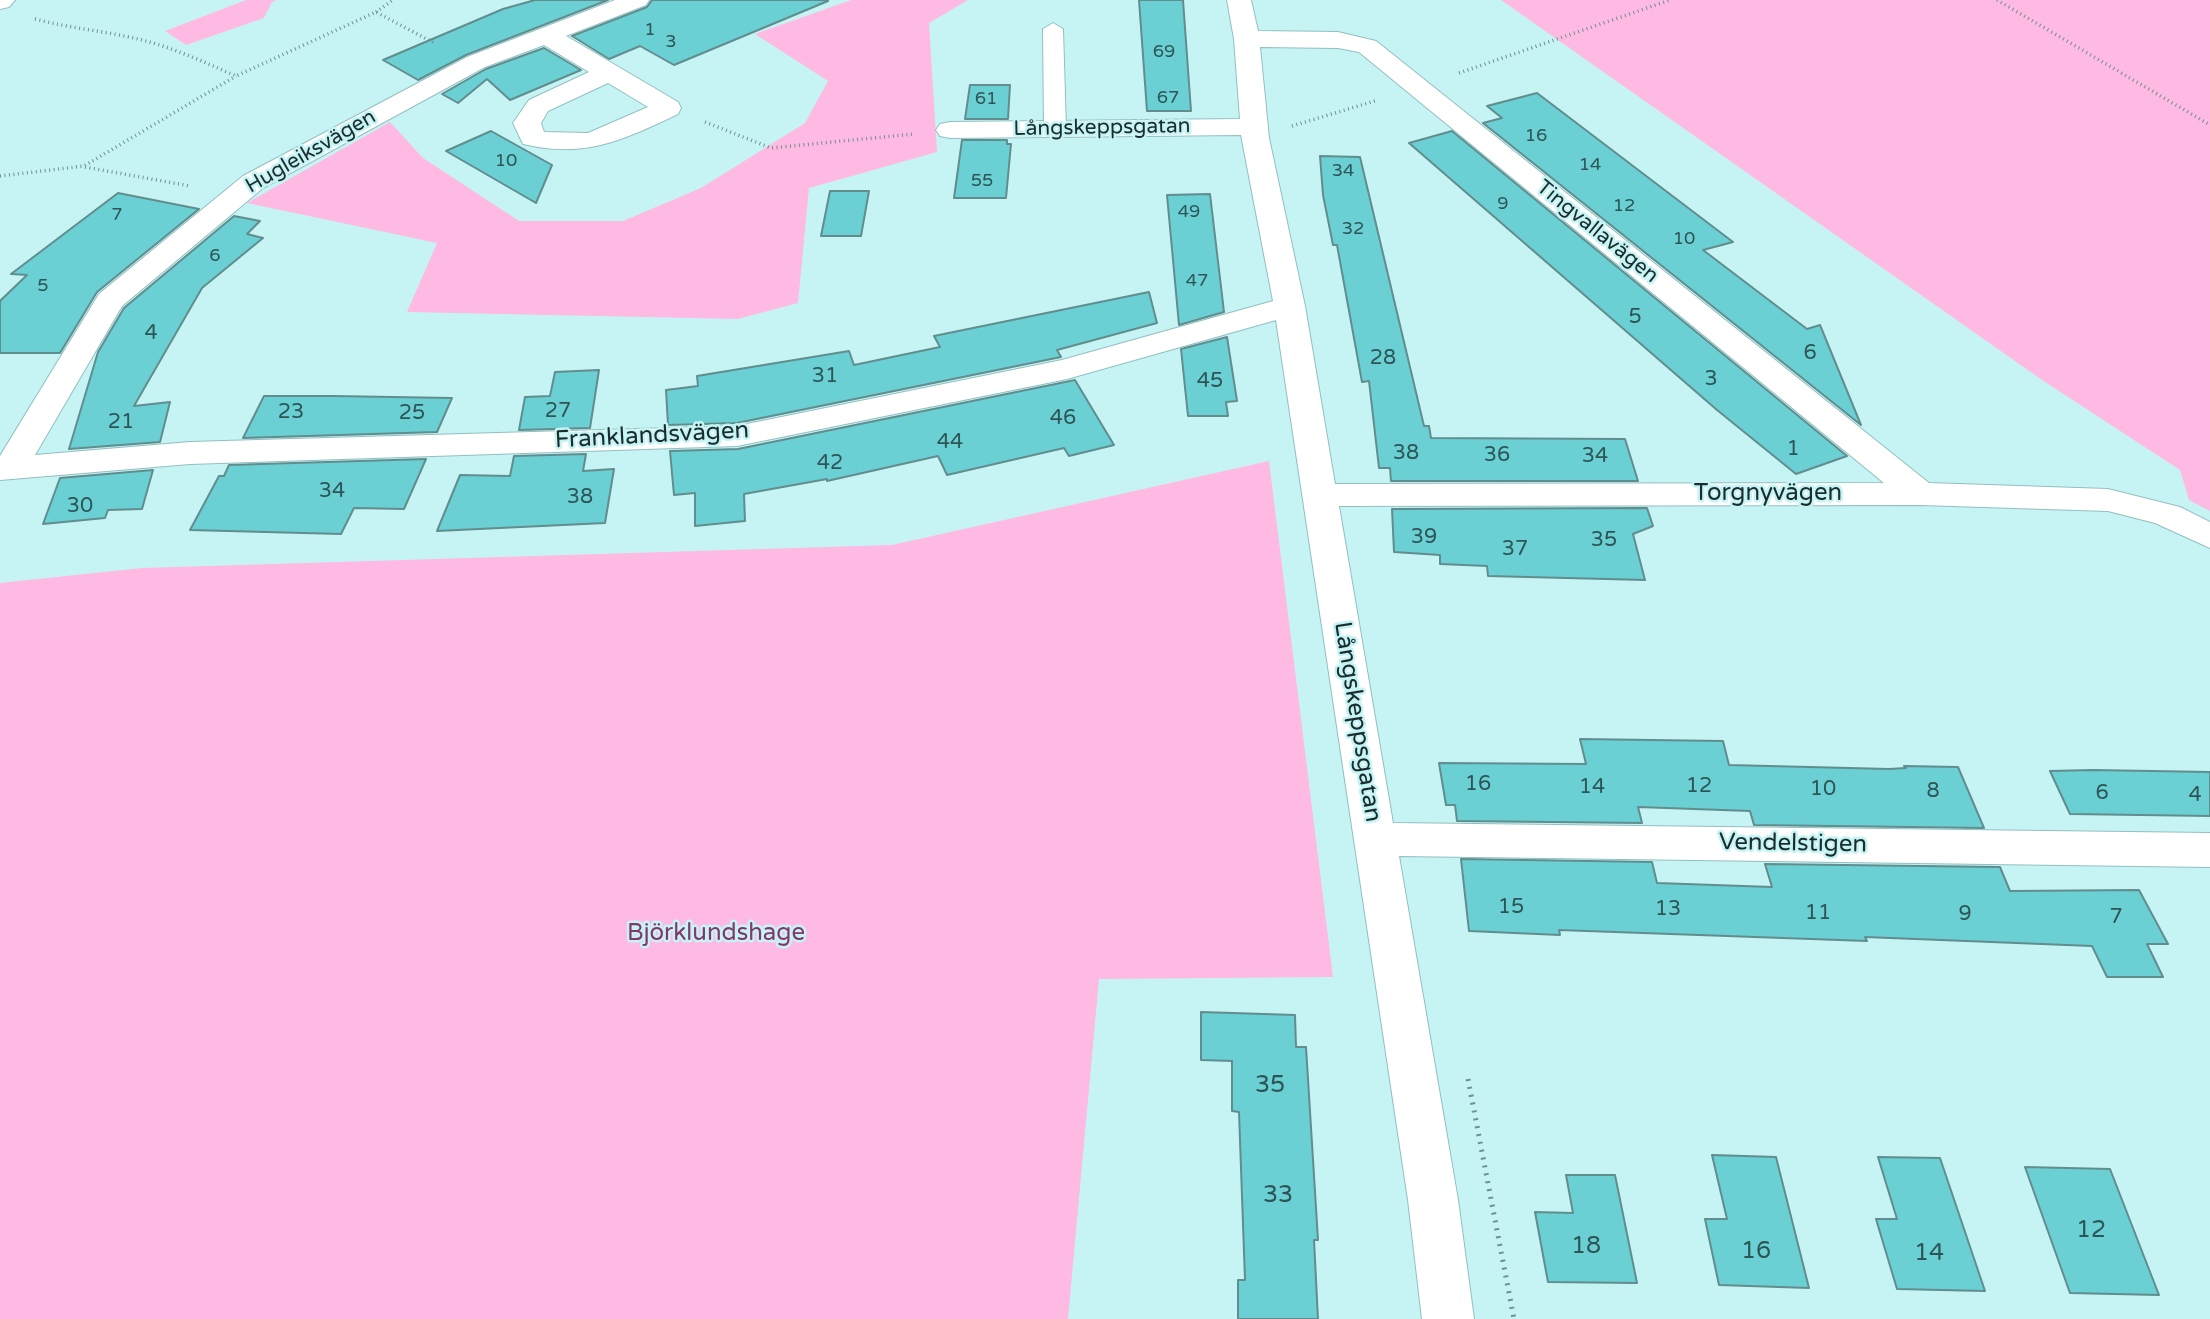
<!DOCTYPE html>
<meta charset="utf-8">
<style>
body{margin:0}
canvas{display:block;background:#c6f4f5}
</style>
<canvas width="2210" height="1319"></canvas>
<script>
const g = document.querySelector('canvas').getContext('2d');
g.lineJoin = 'round';
function fillPath(path, color) { g.fillStyle = color; g.fill(path, 'evenodd'); }
function stroke(path, color, width, dash) { g.strokeStyle = color; g.lineWidth = width; g.lineCap = dash ? 'butt' : 'round'; g.setLineDash(dash || []); g.stroke(path); }
function label(font, color, halo, rows, align = 'center') {
  g.font = font + ' "Varela Round",sans-serif'; g.lineWidth = 5; g.setLineDash([]); g.textBaseline = 'middle'; g.strokeStyle = halo; g.fillStyle = color; for (const [text, x, y, turn = 0] of rows) {
    g.save(); g.translate(x, y); g.rotate((+turn || 0) * Math.PI / 180); g.textAlign = isNaN(turn) ? turn : align; if (halo) g.strokeText(text, 0, 0); g.fillText(text, 0, 0); g.restore();
  }
}
const green = new Path2D(`
 M 246,0 L 276,0 L 272,2 L 264,18 L 186,45 L 165,31 Z
 M 851,0 L 968,0 L 929,23 L 937,152 L 809,188 L 798,303 L 738,319 L 407,312 L 437,243 L 247,203 L 390,122 L 423,158 L 519,221 L 623,221 L 701,188 L 805,123 L 828,81 L 755,34 Z
 M 1501,0 L 2210,0 L 2210,511 L 2189,500 L 2180,470 L 2042,380 Z
 M 1269,461 L 1333,977 L 1099,979 L 1068,1319 L 0,1319 L 0,583 L 142,568 L 892,545 Z`);
const building = new Path2D(`
 M 535,0 L 608,0 L 466,55 L 418,80 L 383,60 L 503,9 Z
 M 652,0 L 828,0 L 828,1 L 674,65 L 640,46 L 609,59 L 572,36 L 647,7 Z
 M 1139,0 L 1183,0 L 1191,111 L 1147,111 Z
 M 544,48 L 581,70 L 510,100 L 487,79 L 458,103 L 442,94 L 486,69 Z
 M 970,85 L 1010,85 L 1008,119 L 965,119 Z
 M 1537,93 L 1733,242 L 1703,250 L 1807,329 L 1820,325 L 1861,425 L 1483,123 L 1502,118 L 1487,106 Z
 M 491,131 L 552,165 L 536,203 L 446,151 Z
 M 1452,131 L 1847,456 L 1796,474 L 1717,410 L 1409,143 Z
 M 962,140 L 1007,140 L 1007,144 L 1011,144 L 1006,198 L 954,198 Z
 M 1320,156 L 1360,157 L 1424,426 L 1429,426 L 1431,438 L 1625,439 L 1638,481 L 1391,481 L 1390,468 L 1379,468 L 1369,381 L 1362,382 L 1337,245 L 1333,245 L 1323,195 Z
 M 830,191 L 869,191 L 861,236 L 821,236 Z
 M 118,193 L 199,209 L 97,292 L 60,353 L 0,353 L 0,301 L 27,275 L 11,274 Z
 M 1210,194 L 1224,312 L 1179,325 L 1167,195 Z
 M 234,216 L 260,221 L 247,234 L 263,238 L 202,288 L 134,406 L 170,402 L 160,442 L 69,449 L 98,352 L 124,308 Z
 M 1149,292 L 1157,323 L 1057,350 L 1061,357 L 737,423 L 668,425 L 666,390 L 698,386 L 697,376 L 849,351 L 854,365 L 940,347 L 934,336 Z
 M 1227,337 L 1237,401 L 1226,402 L 1228,416 L 1188,416 L 1181,349 Z
 M 599,370 L 590,428 L 519,430 L 525,397 L 550,396 L 555,372 Z
 M 1075,380 L 1114,445 L 1069,456 L 1064,448 L 947,475 L 938,456 L 827,481 L 827,479 L 744,494 L 745,521 L 695,526 L 695,493 L 674,495 L 670,451 L 738,449 Z
 M 264,396 L 333,396 L 452,398 L 437,432 L 243,438 Z
 M 586,454 L 583,471 L 614,469 L 605,523 L 437,531 L 460,475 L 510,476 L 514,456 Z
 M 426,459 L 404,509 L 354,508 L 341,534 L 190,530 L 219,476 L 224,476 L 229,465 Z
 M 153,470 L 142,509 L 108,510 L 105,518 L 43,524 L 60,478 Z
 M 1647,508 L 1653,526 L 1633,534 L 1645,580 L 1488,576 L 1487,566 L 1440,564 L 1440,555 L 1394,552 L 1392,509 Z
 M 1580,739 L 1723,741 L 1729,765 L 1889,769 L 1906,768 L 1904,766 L 1958,767 L 1984,828 L 1754,825 L 1750,811 L 1638,807 L 1642,823 L 1457,821 L 1455,805 L 1446,805 L 1439,763 L 1586,764 Z
 M 2093,770 L 2210,772 L 2210,816 L 2070,814 L 2050,771 Z
 M 1461,859 L 1652,862 L 1657,883 L 1772,887 L 1765,864 L 2000,867 L 2010,891 L 2139,890 L 2168,944 L 2147,944 L 2163,977 L 2107,977 L 2092,946 L 1865,937 L 1867,941 L 1559,930 L 1560,935 L 1469,931 Z
 M 1201,1012 L 1295,1015 L 1296,1047 L 1306,1047 L 1318,1240 L 1314,1240 L 1318,1319 L 1238,1319 L 1238,1280 L 1245,1280 L 1239,1112 L 1232,1111 L 1232,1061 L 1201,1060 Z
 M 1712,1155 L 1776,1157 L 1809,1288 L 1719,1285 L 1705,1219 L 1727,1219 Z
 M 1878,1157 L 1940,1158 L 1985,1291 L 1897,1289 L 1876,1219 L 1897,1219 Z
 M 2025,1167 L 2110,1169 L 2159,1295 L 2070,1293 Z
 M 1566,1175 L 1615,1175 L 1637,1283 L 1548,1282 L 1535,1212 L 1573,1213 Z`);
const pathFar1 = new Path2D(`
 M 1997,0 L 2210,125
 M 376,12 L 393,0
 M 35,19 C 69,28 104,31 138,39 C 172,47 204,62 236,76 L 376,12 L 436,44
 M 1459,73 L 1670,0
 M 705,122 L 771,148 L 914,134
 M 1292,126 L 1378,100
 M 85,167 L 190,186
 M 0,176 L 84,166 L 236,76`);
const path = new Path2D(`
 M 1468,1079 L 1514,1319`);
const service = new Path2D(`
 M 1053,23 L 1063,29 L 1066,129 L 1062,133 L 1048,133 L 1044,129 L 1043,29 Z`);
const minor = new Path2D(`
 M 0,0 L 15,0 L 9,7 L 0,9 Z
 M 615,0 L 649,0 L 646,5 L 566,36 L 678,102 L 681,108 L 678,114 C 623,140 585,159 523,144 L 513,123 L 529,100 L 589,72 L 544,45 L 485,67 L 263,188 L 122,306 L 35,455 L 190,442 L 737,426 L 1062,360 L 1273,301 L 1241,135 L 950,138 L 940,136 L 936,130 L 940,124 L 950,122 L 1240,119 L 1234,39 L 1227,0 L 1251,0 L 1258,31 L 1338,32 L 1376,41 L 1929,483 L 2108,489 L 2180,507 L 2210,522 L 2210,548 L 2155,523 L 2108,511 L 1920,505 L 1339,506 L 1393,823 L 2210,833 L 2210,867 L 1399,856 L 1458,1200 L 1474,1319 L 1422,1319 L 1408,1200 L 1276,320 L 1067,379 L 737,446 L 190,464 L 0,480 L 0,456 L 99,294 L 243,176 L 467,57 ZM 1260,47 L 1338,48 L 1359,52 L 1884,483 L 1335,484 L 1305,306 L 1269,138 ZM 608,83 L 648,107 L 588,133 L 544,132 L 541,123 L 548,111 Z`);
const farNumbernames = [
 ["1",650,30],
 ["3",671,42],
 ["69",1164,52],
 ["67",1168,98],
 ["61",986,99],
 ["16",1536,136],
 ["10",506,161],
 ["14",1590,165],
 ["34",1343,171],
 ["55",982,181],
 ["9",1503,204],
 ["12",1624,206],
 ["49",1189,212],
 ["7",117,215],
 ["32",1353,229],
 ["10",1684,239],
 ["6",215,256],
 ["47",1197,281],
 ["5",43,286]
];
const farStreetnames = [
 ["Långskeppsgatan",1102,128,-1],
 ["Hugleiksvägen",311,152,-30],
 ["Tingvallavägen",1597,232,39]
];
const numberNames = [
 ["5",1635,317],
 ["4",151,333],
 ["6",1810,353],
 ["28",1383,358],
 ["31",825,376],
 ["3",1711,379],
 ["45",1210,381],
 ["27",558,411],
 ["23",291,412],
 ["25",412,413],
 ["46",1063,418],
 ["21",121,422],
 ["44",950,442],
 ["1",1793,449],
 ["38",1406,453],
 ["36",1497,455],
 ["34",1595,456],
 ["42",830,463],
 ["34",332,491],
 ["38",580,497],
 ["30",80,506],
 ["39",1424,537],
 ["35",1604,540],
 ["37",1515,549],
 ["16",1478,784],
 ["12",1699,786],
 ["14",1592,787],
 ["10",1823,789],
 ["8",1933,791],
 ["6",2102,793],
 ["4",2195,795],
 ["15",1511,907],
 ["13",1668,909],
 ["11",1818,913],
 ["9",1965,914],
 ["7",2116,917]
];
const streetNames = [
 ["Franklandsvägen",652,436,-3],
 ["Torgnyvägen",1768,494],
 ["Långskeppsgatan",1357,722,81],
 ["Vendelstigen",1793,844,1]
];
const parkNames = [
 ["Björklundshage",716,934]
];
const nearNumbernames = [
 ["35",1270,1086],
 ["33",1278,1196],
 ["12",2091,1231],
 ["18",1586,1247],
 ["16",1756,1252],
 ["14",1929,1254]
];
fillPath(green, '#febae3');
fillPath(building, '#6ad0d3');
stroke(building, '#628d8e', 2);
stroke(service, '#93bfc0', 2);
stroke(minor, '#93bfc0', 2);
stroke(pathFar1, '#709091', 3.5, [1, 3.5]);
stroke(path, '#709091', 5, [2, 6]);
fillPath(service, '#fff');
fillPath(minor, '#fff');
label('18px', '#2e5556', null, farNumbernames);
label('21px', '#1a2c2c', '#c6f4f5', farStreetnames);
label('21px', '#2e5556', null, numberNames);
label('24px', '#1a2c2c', '#c6f4f5', streetNames);
label('24px', '#85366b', '#c6f4f5', parkNames);
label('24px', '#2e5556', null, nearNumbernames);
</script>
